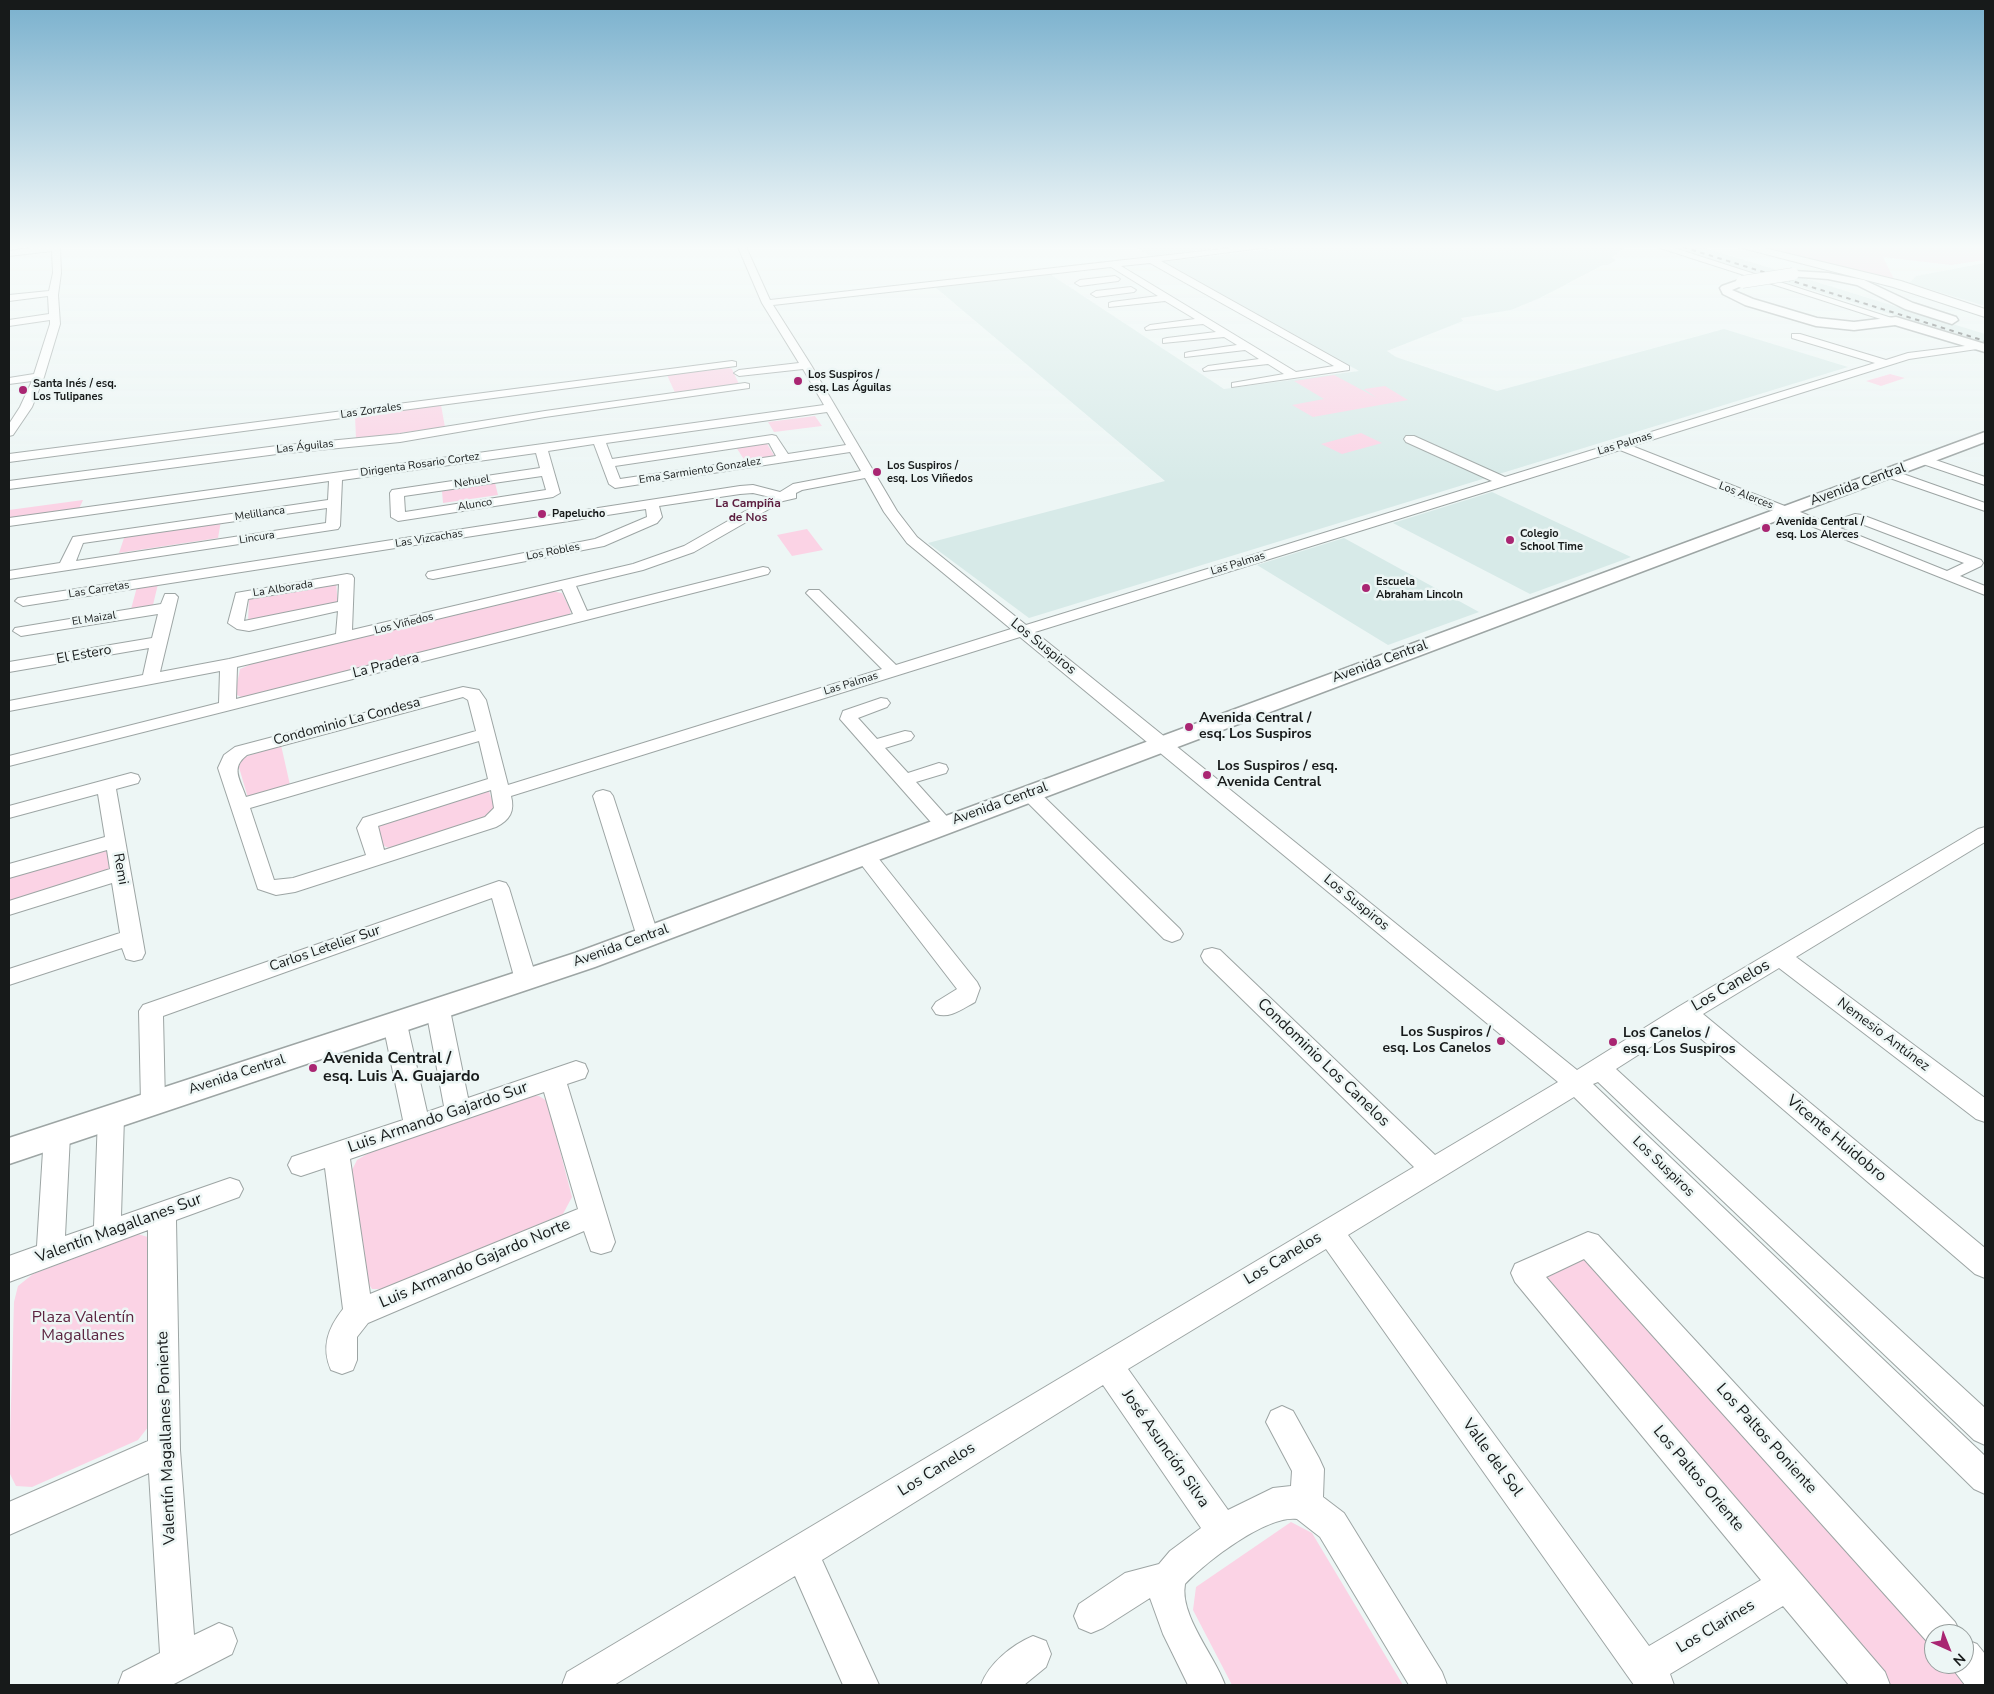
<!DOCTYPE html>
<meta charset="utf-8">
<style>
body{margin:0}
#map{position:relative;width:1994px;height:1694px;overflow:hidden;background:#edf6f5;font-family:"Nunito Sans",sans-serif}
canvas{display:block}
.frame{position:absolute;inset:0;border:10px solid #171a1a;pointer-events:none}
.north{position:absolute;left:1924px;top:1624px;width:50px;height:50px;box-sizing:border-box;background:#edf6f5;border:1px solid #979e9d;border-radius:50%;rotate:136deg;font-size:14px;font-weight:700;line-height:20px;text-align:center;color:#171a1a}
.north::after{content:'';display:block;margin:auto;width:18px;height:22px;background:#a92672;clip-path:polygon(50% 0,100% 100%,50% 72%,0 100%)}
</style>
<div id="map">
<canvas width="1994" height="1694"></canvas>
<div class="frame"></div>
<div class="north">N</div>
</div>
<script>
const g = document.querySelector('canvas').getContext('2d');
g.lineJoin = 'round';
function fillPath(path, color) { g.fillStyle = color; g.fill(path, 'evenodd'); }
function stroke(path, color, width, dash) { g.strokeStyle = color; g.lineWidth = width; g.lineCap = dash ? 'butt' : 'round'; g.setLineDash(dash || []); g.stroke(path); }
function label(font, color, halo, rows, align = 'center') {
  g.font = font + ' "Nunito Sans",sans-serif'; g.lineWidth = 5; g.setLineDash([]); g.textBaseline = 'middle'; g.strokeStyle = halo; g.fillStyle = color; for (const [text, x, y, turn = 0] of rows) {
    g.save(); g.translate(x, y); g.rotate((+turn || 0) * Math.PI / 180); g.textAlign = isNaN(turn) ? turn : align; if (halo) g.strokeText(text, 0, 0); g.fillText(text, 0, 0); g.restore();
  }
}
const built = new Path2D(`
 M 1135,247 L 1226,247 L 1150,256 Z
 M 1290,247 L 1625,247 L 1612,258 L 1616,260 L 1608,265 L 1603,265 L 1540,298 L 1511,310 L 1461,318 L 1463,321 L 1387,351 L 1396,357 L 1497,391 L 1724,329 L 1848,367 L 1029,618 L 928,543 L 1165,481 L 935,287 L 1050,274 L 1224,389 L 1359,371 L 1161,262 Z
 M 1671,247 L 1701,247 L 1797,276 L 1985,334 L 1985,343 Z
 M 1985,263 L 1985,306 L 1909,283 L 1916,276 Z
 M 1492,492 L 1631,557 L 1530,594 L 1393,523 Z
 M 1344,538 L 1479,612 L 1388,645 L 1257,565 Z`);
const green = new Path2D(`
 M 1753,247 L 1985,247 L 1985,260 L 1951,265 L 1883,257 L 1894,279 L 1877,277 Z
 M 729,368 L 732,369 L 739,384 L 676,395 L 667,375 Z
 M 1890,374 L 1905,378 L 1881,386 L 1866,381 Z
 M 1334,375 L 1377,398 L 1364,389 L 1385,386 L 1408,400 L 1313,417 L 1292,405 L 1324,399 L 1294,381 Z
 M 441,405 L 445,427 L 356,439 L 355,416 Z
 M 815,416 L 822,426 L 774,432 L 768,422 Z
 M 1361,433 L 1382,443 L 1342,454 L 1321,444 Z
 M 766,442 L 775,457 L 745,461 L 736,447 Z
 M 495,483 L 498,495 L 443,503 L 442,491 Z
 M 83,500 L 79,509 L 9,518 L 9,510 Z
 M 221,521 L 218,538 L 119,553 L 125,535 Z
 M 807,529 L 823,550 L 792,556 L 777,535 Z
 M 336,582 L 338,606 L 248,622 L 249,598 Z
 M 158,584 L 153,605 L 131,609 L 137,587 Z
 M 551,591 L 562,593 L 571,611 L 568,618 L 243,698 L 235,694 L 240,669 L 256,662 Z
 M 281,745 L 290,785 L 248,798 L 238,764 L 245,757 Z
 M 488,789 L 495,808 L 490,816 L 391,849 L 382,845 L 375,823 Z
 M 98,850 L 107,851 L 111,871 L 104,876 L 9,905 L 9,875 Z
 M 532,1095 L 539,1096 L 547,1101 L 572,1197 L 563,1214 L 385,1289 L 372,1289 L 366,1280 L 351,1172 L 357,1160 L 372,1151 Z
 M 138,1234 L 151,1238 L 152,1422 L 138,1440 L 32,1487 L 16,1486 L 9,1472 L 14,1302 L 18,1286 L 33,1274 Z
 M 1578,1256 L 1601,1269 L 1934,1638 L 1934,1664 L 1957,1664 L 1976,1685 L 1886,1685 L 1542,1284 L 1550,1268 Z
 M 1291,1522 L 1312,1533 L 1403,1685 L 1232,1685 L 1193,1610 L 1196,1587 Z`);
const minor = new Path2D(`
 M 38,247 L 60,247 L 61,273 L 58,295 L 60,324 L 44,377 L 32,407 L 13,435 L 9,436 L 9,424 L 20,407 L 32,381 L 9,384 L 9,378 L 34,374 L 50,324 L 50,320 L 9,326 L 9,320 L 49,314 L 48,296 L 9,301 L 9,295 L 49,291 L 53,273 L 52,251 L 9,256 L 9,251 Z
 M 738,247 L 746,247 L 770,300 L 1240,247 L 1269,247 L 1161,261 L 1349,366 L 1349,370 L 1232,387 L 1232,383 L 1284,374 L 1268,364 L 1204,371 L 1203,369 L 1208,366 L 1259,359 L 1245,350 L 1185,357 L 1185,353 L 1189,352 L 1237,345 L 1224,337 L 1163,343 L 1163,339 L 1167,338 L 1216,332 L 1203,324 L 1146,330 L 1145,328 L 1150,325 L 1195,319 L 1165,301 L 1109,307 L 1109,303 L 1112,302 L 1158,296 L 1111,267 L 773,305 L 811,365 L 897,511 L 917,537 L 1026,625 L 1492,481 L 1406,442 L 1404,439 L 1406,436 L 1414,436 L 1505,477 L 1875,363 L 1792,338 L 1792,334 L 1800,334 L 1886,360 L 1908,353 L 1981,344 L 1981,348 L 1977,349 L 1909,359 L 1632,446 L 1828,523 L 1855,514 L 1862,515 L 1981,560 L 1983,563 L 1981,566 L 1960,576 L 1985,586 L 1985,595 L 1620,450 L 1035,632 L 1577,1070 L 1678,1007 L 1978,829 L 1985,827 L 1985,842 L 1796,957 L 1985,1098 L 1985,1122 L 1976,1119 L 1779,968 L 1703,1014 L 1985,1248 L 1985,1278 L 1975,1274 L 1685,1025 L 1616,1069 L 1985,1408 L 1985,1445 L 1974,1440 L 1598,1082 L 1593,1084 L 1985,1456 L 1985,1494 L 1974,1489 L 1574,1097 L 1348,1235 L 1649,1646 L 1761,1580 L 1515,1282 L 1511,1273 L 1515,1264 L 1588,1232 L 1598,1235 L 1955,1622 L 1961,1634 L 1934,1634 L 1934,1648 L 1931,1646 L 1584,1259 L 1546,1277 L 1885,1672 L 1890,1685 L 1849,1685 L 1783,1606 L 1670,1674 L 1674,1685 L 1634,1685 L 1326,1249 L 1128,1369 L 1228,1510 L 1273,1488 L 1291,1486 L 1292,1471 L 1266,1422 L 1271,1411 L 1282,1406 L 1293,1411 L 1319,1458 L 1324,1469 L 1323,1497 L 1344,1513 L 1442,1672 L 1447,1685 L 1409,1685 L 1320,1537 L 1297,1519 C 1266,1515 1206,1562 1185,1584 C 1179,1615 1215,1656 1225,1685 L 1188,1685 L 1163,1634 L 1150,1598 L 1103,1628 L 1091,1633 L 1079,1628 L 1074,1616 L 1079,1604 L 1125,1573 L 1159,1564 L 1170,1551 L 1201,1528 L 1103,1385 L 822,1560 L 879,1685 L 843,1685 L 795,1576 L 614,1685 L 562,1685 L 567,1672 L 1414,1167 L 1204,962 L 1201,956 L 1204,950 L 1212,948 L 1220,950 L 1435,1155 L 1558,1082 L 1020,637 L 511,796 C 515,811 510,820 496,827 L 295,892 L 276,895 L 258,889 L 218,768 L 224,755 L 235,747 L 463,687 L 479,690 L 486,700 L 508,785 L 882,669 L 806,593 L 809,590 L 819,590 L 896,665 L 1011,629 L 907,543 L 884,512 L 865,478 L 802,490 L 796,493 L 796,498 L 783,501 L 694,552 L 643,570 L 576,586 L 587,611 L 763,567 L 768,568 L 770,571 L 768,574 L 9,766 L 9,756 L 219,703 L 220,671 L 9,711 L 9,701 L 143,675 L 149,648 L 9,672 L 9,662 L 152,638 L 158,614 L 21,636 L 13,631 L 15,628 L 161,604 L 165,594 L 175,594 L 178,597 L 160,672 L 229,659 L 336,634 L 338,611 L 249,631 L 237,629 L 228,623 L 236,593 L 347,574 L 352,575 L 354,578 L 352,630 L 633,564 L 684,546 L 770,497 L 753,493 L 740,494 L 659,506 L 662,517 L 657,523 L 604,546 L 433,579 L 428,578 L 426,575 L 428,572 L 595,539 L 647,517 L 646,509 L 23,606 L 15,601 L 18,598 L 740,486 L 753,485 L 780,492 L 793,484 L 861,471 L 850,452 L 615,488 L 609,484 L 594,444 L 548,451 L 560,493 L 553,497 L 398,521 L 391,517 L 390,493 L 392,490 L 540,468 L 536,453 L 342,480 L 340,526 L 338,529 L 9,579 L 9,571 L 60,563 L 73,537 L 328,500 L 329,481 L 9,526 L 9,518 L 824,405 L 803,369 L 739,376 L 734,373 L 739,370 L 799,363 L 762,303 ZM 1150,263 L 1334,366 L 1296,372 L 1121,266 ZM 827,412 L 846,445 L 788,454 L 776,436 L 772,435 L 612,459 L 606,443 ZM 769,443 L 776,456 L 620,479 L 615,466 ZM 542,476 L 546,490 L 405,512 L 404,496 ZM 327,508 L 326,523 L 76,561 L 83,543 ZM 1856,522 L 1859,523 L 1964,563 L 1947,571 L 1840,528 ZM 339,584 L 338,602 L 244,621 L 248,599 ZM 562,589 L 573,614 L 236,699 L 237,667 ZM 463,697 L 468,700 L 476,731 L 246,797 C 240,779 230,768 247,755 ZM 479,741 L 488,779 L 363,818 L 357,828 L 366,855 L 293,878 L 274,880 L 250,808 ZM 491,790 L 494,808 L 485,817 L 384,850 L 378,826 Z
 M 1657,247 L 1671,247 L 1901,321 L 1893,323 Z
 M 1115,276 L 1120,279 L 1118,281 L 1080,286 L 1075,283 L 1080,280 Z
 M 1131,287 L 1136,290 L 1134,292 L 1096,297 L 1091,294 L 1096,291 Z
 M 732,361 L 736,362 L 736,366 L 9,462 L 9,454 Z
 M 745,383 L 749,384 L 749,388 L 545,417 L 400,442 L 277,454 L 9,489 L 9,481 L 277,446 L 400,434 L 545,411 Z
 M 1924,456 L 1985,477 L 1985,485 L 1920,463 L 1918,460 L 1920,457 Z
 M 1889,469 L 1985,503 L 1985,511 L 1884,476 L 1883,473 Z
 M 881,698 L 887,699 L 890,703 L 887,707 L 858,718 L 877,739 L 905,731 L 911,732 L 914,736 L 911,740 L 885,748 L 908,773 L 939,763 L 946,765 L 948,769 L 946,773 L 916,782 L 951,821 L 954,825 L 951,829 L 944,831 L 937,829 L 840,719 L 843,711 Z
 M 131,773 L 138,775 L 140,779 L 138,783 L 116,789 L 145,953 L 142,959 L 134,961 L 126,959 L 122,948 L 9,985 L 9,969 L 120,933 L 112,883 L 9,915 L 9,901 L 110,869 L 107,850 L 9,878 L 9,864 L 105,837 L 98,794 L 9,818 L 9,806 Z
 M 1029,787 L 1036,789 L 1180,929 L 1183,934 L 1180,939 L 1172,942 L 1164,939 L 1022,797 L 1020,793 L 1022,789 Z
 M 603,790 L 610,792 L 613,796 L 659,937 L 656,942 L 648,945 L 640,942 L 637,937 L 593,796 L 596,792 Z
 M 864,847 L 871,849 L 977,982 L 980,988 L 975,1002 C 962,1009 950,1019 936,1014 L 932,1008 L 936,1002 L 957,989 L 857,859 L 854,854 L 857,849 Z
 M 499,881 L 506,883 L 509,888 L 537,980 L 534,986 L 526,988 L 518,986 L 515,980 L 492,898 L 163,1016 L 165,1103 L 162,1110 L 153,1113 L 144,1110 L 141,1103 L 139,1011 L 143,1005 Z
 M 438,1001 L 446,1004 L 450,1010 L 468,1098 L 576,1061 L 585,1064 L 588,1071 L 585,1078 L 567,1084 L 615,1242 L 611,1251 L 601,1254 L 591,1251 L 584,1231 L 368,1323 L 357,1337 L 357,1360 L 353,1370 L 342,1374 L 331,1370 C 321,1347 328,1328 343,1309 L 325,1168 L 301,1176 L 292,1173 L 288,1165 L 292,1157 L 403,1120 L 383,1024 L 387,1018 L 395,1015 L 403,1018 L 407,1024 L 427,1112 L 444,1106 L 426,1010 L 430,1004 ZM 544,1092 L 578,1209 L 370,1294 L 350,1159 Z
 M 111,1107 L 120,1110 L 124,1117 L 121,1216 L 230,1178 L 239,1181 L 243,1189 L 239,1197 L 176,1220 L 180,1450 L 194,1635 L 219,1623 L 232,1628 L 237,1641 L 232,1654 L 172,1685 L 118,1685 L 123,1672 L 160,1653 L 149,1473 L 9,1535 L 9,1502 L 148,1441 L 148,1230 L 9,1282 L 9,1256 L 37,1246 L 44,1135 L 48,1128 L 57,1124 L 66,1128 L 70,1135 L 65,1236 L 94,1226 L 98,1117 L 102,1110 Z
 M 1033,1636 L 1046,1641 L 1051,1654 L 1046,1667 L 1024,1685 L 981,1685 C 989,1663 1012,1645 1033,1636 Z
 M 1964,1639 L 1977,1644 L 1985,1654 L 1985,1685 L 1965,1685 L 1949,1664 L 1964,1664 Z`);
const tertiary = new Path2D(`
 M 1793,271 L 1828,273 L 1864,280 L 1913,303 L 1956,317 L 1958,320 L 1952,324 L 1905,309 L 1857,285 L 1828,279 L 1789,276 L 1787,274 Z
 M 1742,279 L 1746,280 L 1746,284 L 1732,290 L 1753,299 L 1817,318 L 1854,322 L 1896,317 L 1985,344 L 1985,352 L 1895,325 L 1854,330 L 1816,326 L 1745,305 L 1723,294 L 1720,288 L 1722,286 Z
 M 1985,432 L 1985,442 L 595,967 L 9,1164 L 9,1138 L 575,953 Z`);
const secondary = new Path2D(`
 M 1738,247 L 1760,247 L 1901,281 L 1985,309 L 1985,317 L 1893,287 Z`);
const rail = new Path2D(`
 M 1683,247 L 1985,341`);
const tertiaryBridge = new Path2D(`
 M 1742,282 L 1793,274`);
const markers = [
 [798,381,5,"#a92672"],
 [23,390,5,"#a92672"],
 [877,472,5,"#a92672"],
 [542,514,5,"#a92672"],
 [1766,528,5,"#a92672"],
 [1510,540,5,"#a92672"],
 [1366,588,5,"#a92672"],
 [1189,727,5,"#a92672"],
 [1207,775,5,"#a92672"],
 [1501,1041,5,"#a92672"],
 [1613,1042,5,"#a92672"],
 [313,1068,5,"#a92672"]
];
const farPoinames = [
 ["Los Suspiros /",808,375],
 ["esq. Las Águilas",808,388],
 ["Santa Inés / esq.",33,384],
 ["Los Tulipanes",33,397],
 ["Los Suspiros /",887,466],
 ["esq. Los Viñedos",887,479],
 ["Papelucho",552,514],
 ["Avenida Central /",1776,522],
 ["esq. Los Alerces",1776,535],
 ["Colegio",1520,534],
 ["School Time",1520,547],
 ["Escuela",1376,582],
 ["Abraham Lincoln",1376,595]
];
const farStreetnames = [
 ["Las Zorzales",371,411,-8],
 ["Las Palmas",1625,444,-17],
 ["Las Águilas",305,447,-6],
 ["Dirigenta Rosario Cortez",420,465,-8],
 ["Ema Sarmiento Gonzalez",700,471,-9],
 ["Nehuel",472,482,-9],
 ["Los Alerces",1746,496,21],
 ["Alunco",475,505,-9],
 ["Melillanca",260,514,-8],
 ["Lincura",257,538,-9],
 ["Las Vizcachas",429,539,-9],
 ["Los Robles",553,552,-11],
 ["Las Palmas",1238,564,-17],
 ["La Alborada",283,589,-9],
 ["Las Carretas",99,590,-9],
 ["El Maizal",94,619,-9],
 ["Los Viñedos",404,624,-14],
 ["Las Palmas",851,684,-17]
];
const farNeighbourhoodnames = [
 ["La Campiña",748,504],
 ["de Nos",748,518]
];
const streetNames = [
 ["Avenida Central",1858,485,-20],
 ["Los Suspiros",1043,647,39],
 ["El Estero",84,655,-10],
 ["Avenida Central",1380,662,-20],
 ["La Pradera",386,666,-14],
 ["Condominio La Condesa",347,722,-15],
 ["Avenida Central",1000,804,-20],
 ["Remi",120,869,80],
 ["Los Suspiros",1356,903,39],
 ["Avenida Central",621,946,-20],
 ["Carlos Letelier Sur",325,949,-19],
 ["Nemesio Antúnez",1883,1035,37],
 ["Avenida Central",237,1075,-18],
 ["Los Suspiros",1663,1167,44]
];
const poiNames = [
 ["Avenida Central /",1199,719],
 ["esq. Los Suspiros",1199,735],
 ["Los Suspiros / esq.",1217,767],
 ["Avenida Central",1217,783],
 ["Los Suspiros /",1491,1033,"right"],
 ["esq. Los Canelos",1491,1049,"right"],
 ["Los Canelos /",1623,1034],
 ["esq. Los Suspiros",1623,1050]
];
const nearStreetnames = [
 ["Los Canelos",1731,986,-30],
 ["Condominio Los Canelos",1323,1063,44],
 ["Luis Armando Gajardo Sur",438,1118,-19],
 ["Vicente Huidobro",1836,1139,40],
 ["Valentín Magallanes Sur",119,1229,-20],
 ["Los Canelos",1283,1259,-31],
 ["Luis Armando Gajardo Norte",475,1264,-23],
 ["Valentín Magallanes Poniente",167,1438,-92],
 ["Los Paltos Poniente",1766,1439,48],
 ["José Asunción Silva",1165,1449,55],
 ["Valle del Sol",1492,1458,54],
 ["Los Canelos",937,1470,-32],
 ["Los Paltos Oriente",1698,1479,50],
 ["Los Clarines",1716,1627,-31]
];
const nearPoinames = [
 ["Avenida Central /",323,1059],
 ["esq. Luis A. Guajardo",323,1077]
];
const nearParknames = [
 ["Plaza Valentín",83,1318],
 ["Magallanes",83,1336]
];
fillPath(built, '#d7eae8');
fillPath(green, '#fbd3e5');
stroke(minor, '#9da5a4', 2);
stroke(tertiary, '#9da5a4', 3);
stroke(secondary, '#9da5a4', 2);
fillPath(minor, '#fff');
fillPath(tertiary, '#fff');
fillPath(secondary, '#fff');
stroke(rail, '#3d4141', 2, [4.5, 4.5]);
stroke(tertiaryBridge, '#9da5a4', 13, []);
stroke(tertiaryBridge, '#fff', 12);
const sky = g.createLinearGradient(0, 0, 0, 484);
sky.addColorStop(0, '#79b0cd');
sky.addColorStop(0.51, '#f7fbfa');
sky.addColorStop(1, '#f7fbfa00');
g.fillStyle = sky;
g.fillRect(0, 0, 1994, 484);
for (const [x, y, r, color] of markers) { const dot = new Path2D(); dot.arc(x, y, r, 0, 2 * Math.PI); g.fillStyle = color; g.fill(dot); stroke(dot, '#edf6f5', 2); }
label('bold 11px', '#171a1a', '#edf6f5', farPoinames, 'left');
label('11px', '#171a1a', '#edf6f5', farStreetnames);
label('bold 12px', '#5b1c3e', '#edf6f5', farNeighbourhoodnames);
label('14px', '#171a1a', '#edf6f5', streetNames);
label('bold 14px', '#171a1a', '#edf6f5', poiNames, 'left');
label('16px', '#171a1a', '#edf6f5', nearStreetnames);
label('bold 16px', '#171a1a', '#edf6f5', nearPoinames, 'left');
label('16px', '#5c2541', '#edf6f5', nearParknames);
</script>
